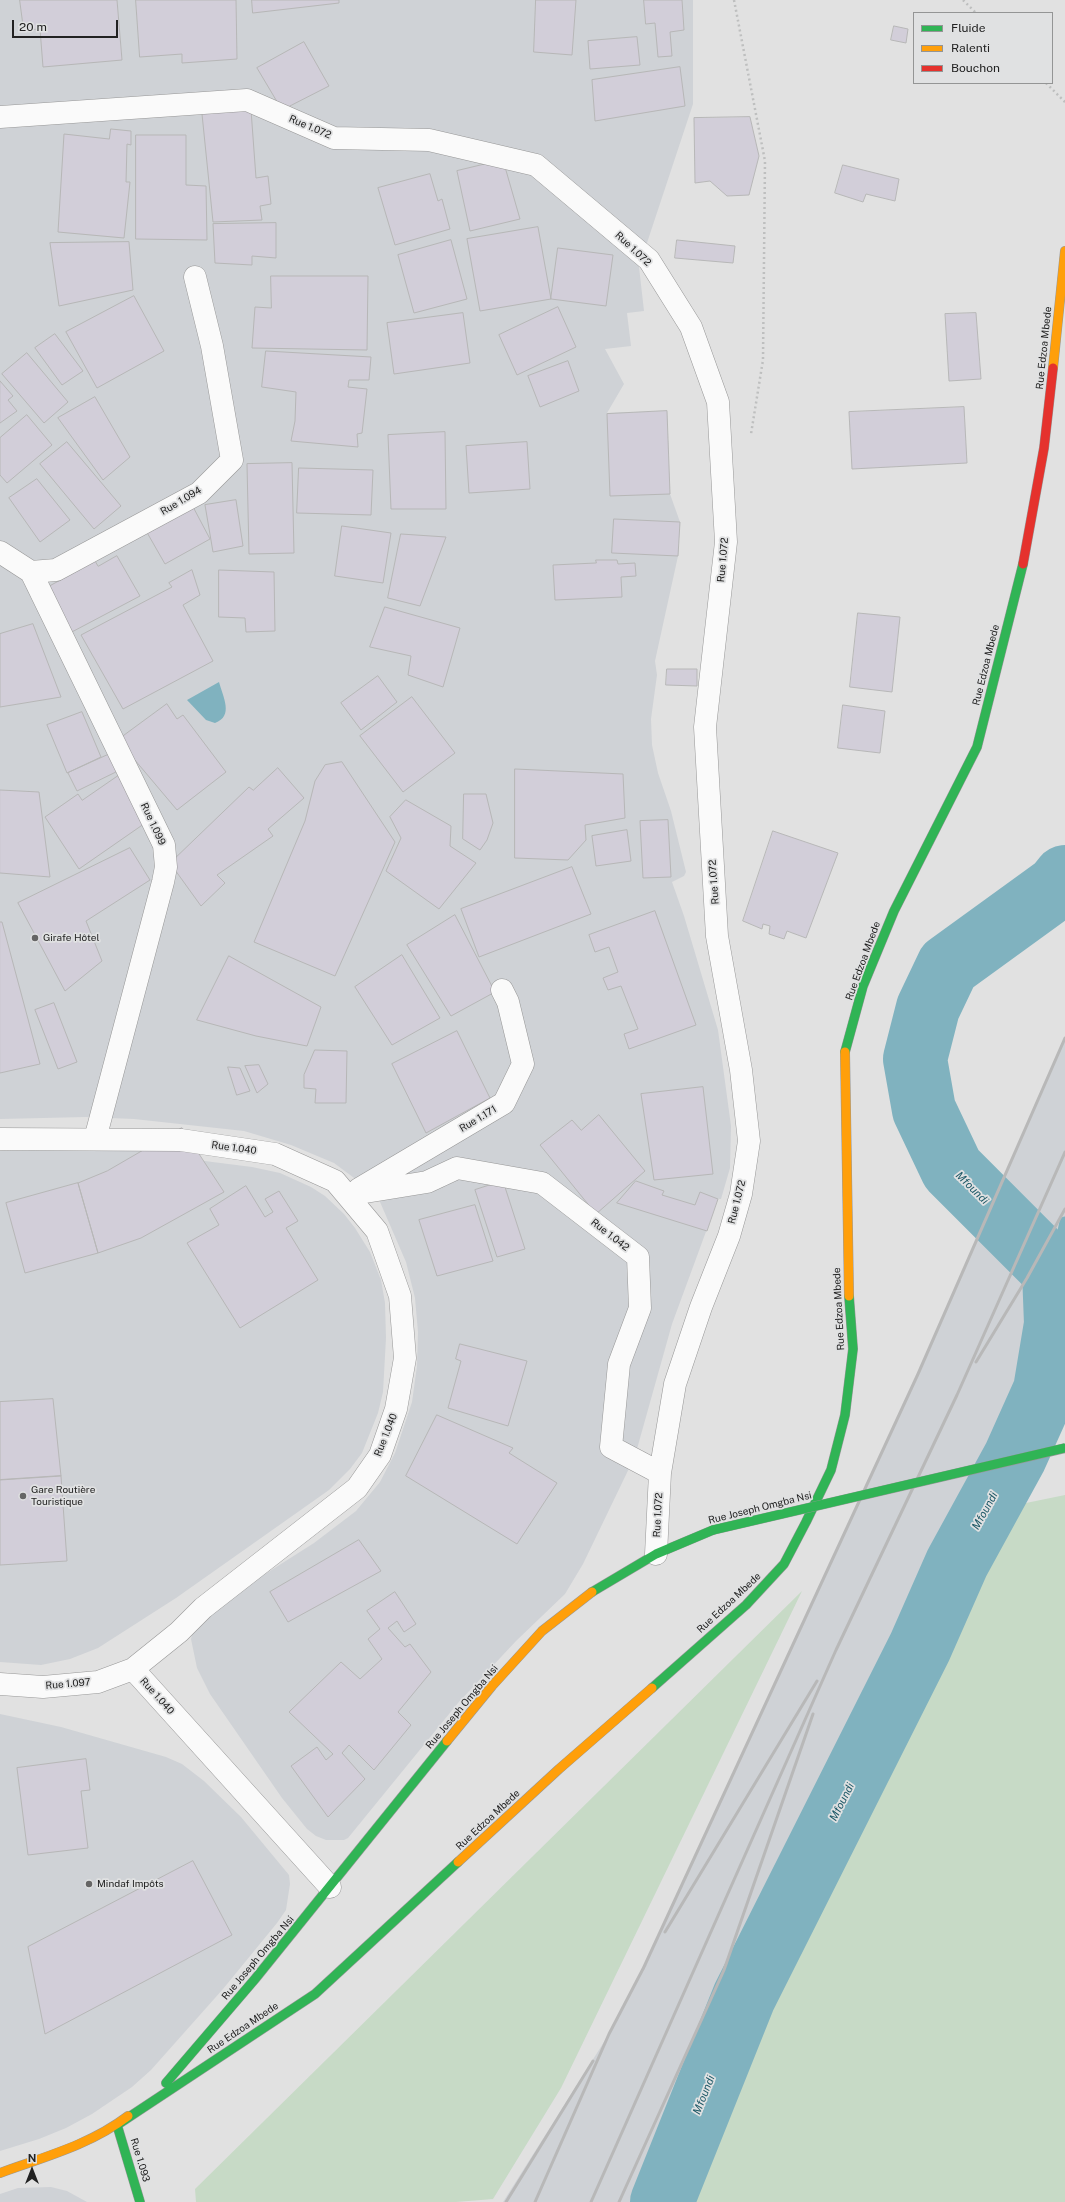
<!DOCTYPE html>
<meta charset="utf-8">
<style>
body{margin:0}
#map{position:relative;width:1065px;height:2202px;overflow:hidden;background:#e1e1e1;font-family:"Public Sans",sans-serif}
canvas{display:block}
.legend{position:absolute;left:913px;top:12px;width:140px;height:72px;box-sizing:border-box;background:#e0e1e2;border:1px solid #949595;margin:0;padding:5px 7px;list-style:none;font-size:12px;color:#222}
.legend li{display:flex;align-items:center;gap:8px;height:20px}
.legend b{width:20px;border:1px solid #949595}
.north{position:absolute;left:12px;top:2150px;width:40px;height:40px;-webkit-text-stroke:3px #e0e1e2;paint-order:stroke;rotate:0deg;font-size:11px;font-weight:700;line-height:16px;text-align:center;color:#222}
.north::after{content:'';display:block;margin:auto;width:14px;height:18px;background:#222;clip-path:polygon(50% 0,100% 100%,50% 72%,0 100%)}
.scale{position:absolute;left:12px;top:20px;width:106px;height:18px;box-sizing:border-box;border:2px solid #222;border-top:0;padding-left:5px;font-size:12px;line-height:14px;white-space:nowrap;color:#222;-webkit-text-stroke:3px #e0e1e2;paint-order:stroke}
</style>
<div id="map">
<canvas width="1065" height="2202"></canvas>
<ul class="legend">
<li><b style="height:5px;background:#30b455"></b>Fluide</li>
<li><b style="height:5px;background:#ff9f0a"></b>Ralenti</li>
<li><b style="height:5px;background:#e5322d"></b>Bouchon</li>
</ul>
<div class="north">N</div>
<div class="scale">20 m</div>
</div>
<script>
const g = document.querySelector('canvas').getContext('2d');
g.lineJoin = 'round';
function fillPath(path, color) { g.fillStyle = color; g.fill(path, 'evenodd'); }
function stroke(path, color, width, dash) { g.strokeStyle = color; g.lineWidth = width; g.lineCap = dash ? 'butt' : 'round'; g.setLineDash(dash || []); g.stroke(path); }
function label(font, color, halo, rows, align = 'center') {
  g.font = font + ' "Public Sans",sans-serif'; g.lineWidth = 3.5; g.setLineDash([]); g.textBaseline = 'middle'; g.strokeStyle = halo; g.fillStyle = color; for (const [text, x, y, turn = 0] of rows) {
    g.save(); g.translate(x, y); g.rotate((+turn || 0) * Math.PI / 180); g.textAlign = isNaN(turn) ? turn : align; if (halo) g.strokeText(text, 0, 0); g.fillText(text, 0, 0); g.restore();
  }
}
const built = new Path2D(`
 M 0,0 L 693,0 L 693,104 L 639,267 L 644,311 L 627,313 L 631,346 L 605,349 L 624,384 L 607,413 L 667,411 L 670,494 L 680,522 L 678,556 L 655,661 L 657,675 L 651,719 L 652,745 L 658,773 L 671,811 L 686,872 L 684,876 L 672,882 L 684,916 L 718,1030 L 731,1126 L 730,1168 L 721,1199 L 718,1199 L 672,1324 L 635,1456 L 583,1564 L 565,1594 L 516,1641 L 458,1703 L 348,1838 L 344,1840 L 326,1840 L 316,1836 L 307,1829 L 282,1798 L 210,1694 L 197,1668 L 191,1639 L 193,1631 L 207,1611 L 314,1543 L 356,1511 L 380,1482 L 395,1453 L 412,1402 L 417,1366 L 418,1332 L 415,1298 L 406,1262 L 377,1195 L 334,1163 L 291,1145 L 244,1131 L 134,1119 L 86,1117 L 0,1119 Z
 M 1065,1038 L 1065,1292 L 1054,1272 L 1056,1324 L 1045,1390 L 1015,1457 L 957,1563 L 920,1647 L 744,1997 L 662,2202 L 503,2202 L 609,2034 L 643,1969 L 918,1374 Z
 M 137,1148 L 181,1158 L 252,1167 L 280,1173 L 311,1187 L 325,1196 L 344,1214 L 355,1228 L 370,1252 L 381,1280 L 385,1303 L 386,1338 L 383,1392 L 378,1413 L 362,1453 L 350,1469 L 329,1490 L 176,1598 L 98,1648 L 70,1659 L 41,1665 L 0,1662 L 0,1151 Z
 M 0,1714 L 61,1727 L 166,1757 L 182,1764 L 204,1781 L 241,1817 L 289,1875 L 290,1884 L 286,1910 L 277,1923 L 223,1989 L 151,2070 L 132,2087 L 92,2114 L 66,2128 L 39,2139 L 0,2151 Z
 M 51,2187 L 67,2191 L 87,2202 L 0,2202 L 0,2194 L 18,2188 Z`);
const green = new Path2D(`
 M 1065,1495 L 1065,2202 L 662,2202 L 744,1997 L 920,1647 L 957,1563 L 987,1511 Z
 M 802,1591 L 561,2088 L 493,2199 L 456,2202 L 196,2202 L 195,2189 Z`);
const water = new Path2D(`
 M 219,682 C 223,697 234,716 215,723 L 206,720 L 187,700 Z`);
const stream = new Path2D(`
 M 1054,1271 L 1065,1222`);
const river = new Path2D(`
 M 662,2202 L 744,1997 L 920,1647 L 957,1563 L 1015,1457 L 1045,1390 L 1056,1324 L 1054,1271 L 952,1169 L 924,1110 L 915,1059 L 928,1008 L 948,966 L 1057,887 L 1065,877`);
const building = new Path2D(`
 M 20,0 L 117,0 L 122,60 L 43,67 L 40,29 L 24,30 Z
 M 136,0 L 236,0 L 237,59 L 182,63 L 182,54 L 140,57 Z
 M 252,0 L 339,0 L 339,3 L 253,13 Z
 M 536,0 L 576,0 L 572,55 L 534,52 Z
 M 644,0 L 682,0 L 684,30 L 670,32 L 672,56 L 658,57 L 655,23 L 646,24 Z
 M 894,26 L 908,29 L 906,43 L 891,40 Z
 M 637,37 L 640,65 L 590,69 L 588,41 Z
 M 304,42 L 329,86 L 282,110 L 257,68 Z
 M 680,67 L 685,106 L 595,121 L 592,80 Z
 M 251,110 L 256,178 L 268,176 L 271,204 L 260,206 L 262,220 L 213,222 L 202,114 Z
 M 750,117 L 759,156 L 749,195 L 727,196 L 710,181 L 695,183 L 694,118 Z
 M 111,129 L 131,131 L 131,145 L 127,144 L 126,182 L 130,182 L 124,238 L 58,232 L 64,134 L 109,139 Z
 M 136,135 L 186,135 L 186,185 L 206,186 L 207,240 L 136,239 Z
 M 503,160 L 520,219 L 470,231 L 457,171 Z
 M 843,165 L 899,179 L 895,201 L 866,194 L 863,202 L 835,193 Z
 M 430,174 L 438,201 L 442,199 L 450,229 L 395,245 L 378,188 Z
 M 276,223 L 276,258 L 252,256 L 252,265 L 215,263 L 213,224 Z
 M 538,227 L 551,299 L 480,311 L 467,239 Z
 M 451,240 L 467,299 L 414,313 L 398,255 Z
 M 677,240 L 735,246 L 733,263 L 675,258 Z
 M 129,242 L 133,290 L 59,306 L 50,243 Z
 M 558,248 L 613,255 L 606,306 L 551,299 Z
 M 271,276 L 368,276 L 367,350 L 252,348 L 255,307 L 271,308 Z
 M 134,296 L 164,351 L 97,388 L 66,332 Z
 M 558,307 L 576,347 L 517,375 L 499,335 Z
 M 463,313 L 470,363 L 394,374 L 387,323 Z
 M 976,313 L 981,379 L 949,381 L 945,314 Z
 M 55,334 L 83,371 L 62,385 L 35,348 Z
 M 266,351 L 371,357 L 369,380 L 349,380 L 348,387 L 367,389 L 362,433 L 357,434 L 358,447 L 291,441 L 295,421 L 296,392 L 262,387 Z
 M 27,353 L 68,402 L 44,423 L 2,374 Z
 M 568,361 L 579,391 L 540,407 L 528,376 Z
 M 0,381 L 13,396 L 8,400 L 17,411 L 0,423 Z
 M 95,397 L 130,457 L 103,480 L 58,418 Z
 M 964,407 L 967,463 L 852,469 L 849,412 Z
 M 667,411 L 670,494 L 610,496 L 607,414 Z
 M 27,415 L 52,445 L 7,483 L 0,475 L 0,438 Z
 M 445,432 L 446,509 L 391,509 L 388,435 Z
 M 67,442 L 121,506 L 94,529 L 40,464 Z
 M 527,442 L 530,489 L 469,493 L 466,446 Z
 M 292,463 L 294,553 L 249,554 L 247,464 Z
 M 299,468 L 373,470 L 371,515 L 297,513 Z
 M 37,479 L 70,520 L 40,542 L 9,498 Z
 M 236,500 L 243,546 L 213,552 L 205,505 Z
 M 191,503 L 210,539 L 165,564 L 145,529 Z
 M 614,519 L 680,522 L 678,556 L 612,553 Z
 M 342,526 L 391,533 L 383,583 L 335,576 Z
 M 401,534 L 446,537 L 420,606 L 388,598 Z
 M 117,556 L 140,596 L 68,634 L 44,589 L 95,561 L 98,566 Z
 M 596,560 L 617,560 L 618,564 L 635,563 L 636,576 L 621,577 L 622,597 L 555,600 L 553,565 L 596,563 Z
 M 192,570 L 200,595 L 183,605 L 213,661 L 123,709 L 81,635 L 172,587 L 169,583 Z
 M 219,570 L 274,572 L 275,631 L 246,632 L 245,618 L 219,617 Z
 M 385,607 L 460,628 L 443,687 L 408,675 L 411,656 L 370,647 Z
 M 858,613 L 900,617 L 892,692 L 850,687 Z
 M 33,624 L 61,697 L 0,707 L 0,634 Z
 M 667,669 L 697,669 L 697,686 L 666,685 Z
 M 378,676 L 397,702 L 361,730 L 341,703 Z
 M 412,697 L 455,753 L 403,792 L 360,736 Z
 M 167,704 L 177,719 L 183,715 L 226,772 L 177,810 L 118,740 Z
 M 843,705 L 885,711 L 880,753 L 838,748 Z
 M 82,712 L 101,757 L 67,773 L 47,725 Z
 M 112,753 L 120,770 L 77,791 L 68,773 Z
 M 342,762 L 395,842 L 335,976 L 254,942 L 305,821 L 315,781 L 325,765 Z
 M 278,768 L 304,798 L 268,829 L 273,836 L 217,875 L 225,883 L 201,906 L 170,863 L 249,787 L 253,790 Z
 M 515,769 L 623,774 L 625,818 L 585,825 L 586,840 L 568,860 L 515,858 Z
 M 121,774 L 151,819 L 79,869 L 45,817 L 78,794 L 82,800 Z
 M 0,790 L 39,792 L 50,877 L 0,873 Z
 M 464,794 L 486,794 L 493,823 L 487,840 L 480,850 L 463,839 Z
 M 406,800 L 451,826 L 450,846 L 476,863 L 439,909 L 386,871 L 401,838 L 390,817 Z
 M 668,820 L 671,877 L 643,878 L 640,821 Z
 M 627,830 L 631,861 L 596,866 L 592,836 Z
 M 773,831 L 838,853 L 806,938 L 787,931 L 784,939 L 769,934 L 770,926 L 763,924 L 762,929 L 743,921 Z
 M 130,848 L 150,880 L 86,921 L 102,961 L 65,991 L 18,903 Z
 M 572,867 L 591,914 L 479,957 L 461,909 Z
 M 655,911 L 696,1025 L 629,1049 L 624,1034 L 638,1029 L 621,986 L 608,990 L 603,978 L 618,972 L 609,947 L 595,952 L 589,935 Z
 M 455,915 L 495,992 L 451,1016 L 407,945 Z
 M 0,922 L 2,922 L 40,1064 L 0,1073 Z
 M 402,955 L 440,1018 L 392,1045 L 355,987 Z
 M 229,956 L 321,1007 L 307,1046 L 256,1036 L 197,1020 Z
 M 54,1003 L 77,1062 L 58,1069 L 35,1010 Z
 M 457,1031 L 490,1098 L 426,1133 L 392,1064 Z
 M 315,1050 L 347,1051 L 346,1103 L 315,1103 L 316,1089 L 304,1088 L 304,1075 Z
 M 259,1065 L 268,1084 L 257,1093 L 245,1066 Z
 M 228,1067 L 240,1068 L 250,1091 L 237,1095 Z
 M 703,1087 L 713,1174 L 654,1180 L 641,1094 Z
 M 599,1115 L 645,1171 L 596,1214 L 540,1145 L 572,1120 L 581,1130 Z
 M 182,1128 L 224,1192 L 141,1238 L 98,1253 L 78,1183 L 107,1171 Z
 M 503,1181 L 525,1249 L 497,1257 L 475,1190 Z
 M 636,1181 L 664,1191 L 662,1195 L 695,1205 L 700,1192 L 718,1199 L 707,1231 L 617,1203 Z
 M 78,1183 L 98,1253 L 25,1273 L 6,1203 Z
 M 246,1186 L 265,1217 L 273,1212 L 265,1199 L 279,1191 L 298,1221 L 286,1228 L 318,1280 L 240,1328 L 187,1243 L 219,1225 L 210,1209 Z
 M 475,1205 L 493,1261 L 437,1276 L 419,1220 Z
 M 460,1344 L 527,1361 L 508,1426 L 448,1408 L 461,1361 L 456,1359 Z
 M 53,1399 L 61,1476 L 0,1480 L 0,1402 Z
 M 437,1415 L 513,1448 L 509,1453 L 557,1483 L 517,1544 L 406,1476 Z
 M 61,1476 L 67,1561 L 0,1565 L 0,1480 Z
 M 359,1540 L 381,1571 L 288,1622 L 270,1592 Z
 M 395,1592 L 416,1624 L 404,1632 L 397,1621 L 388,1628 L 405,1647 L 410,1644 L 431,1672 L 398,1712 L 411,1725 L 374,1770 L 349,1745 L 342,1753 L 365,1779 L 328,1817 L 291,1766 L 317,1747 L 326,1760 L 333,1754 L 289,1712 L 341,1662 L 360,1679 L 382,1659 L 368,1639 L 380,1629 L 367,1611 Z
 M 86,1759 L 90,1790 L 81,1791 L 88,1848 L 28,1855 L 17,1768 Z
 M 193,1861 L 232,1935 L 45,2034 L 28,1947 Z`);
const path = new Path2D(`
 M 734,0 L 765,161 L 763,360 L 751,434
 M 963,0 L 976,13
 M 1046,83 L 1065,102`);
const street = new Path2D(`
 M 0,117 L 247,100 L 334,138 L 429,140 L 536,165 L 649,260 L 691,327 L 718,402 L 726,542 L 705,727 L 717,936 L 741,1070 L 749,1141 L 741,1194 L 729,1236 L 701,1307 L 675,1384 L 660,1473 L 656,1554
 M 0,552 L 31,572 L 56,570 L 199,493 L 232,460 L 212,346 L 195,277
 M 31,572 L 164,845 L 166,867 L 163,882 L 95,1139
 M 0,1139 L 181,1140 L 275,1154 L 335,1181 L 377,1231 L 400,1296 L 405,1358 L 396,1409 L 380,1455 L 357,1488 L 203,1608 L 179,1632 L 133,1669 L 98,1682 L 43,1687 L 0,1684
 M 359,1189 L 504,1103 L 523,1064 L 508,1002 L 502,990
 M 347,1195 L 427,1182 L 457,1168 L 542,1183 L 638,1257 L 640,1308 L 619,1364 L 611,1447 L 660,1473
 M 133,1669 L 330,1887`);
const fast = new Path2D(`
 M 845,1052 L 863,986 L 894,911 L 977,747 L 1023,564
 M 592,1592 L 656,1554 L 713,1530
 M 652,1688 L 746,1605 L 784,1564 L 806,1522 L 831,1470 L 845,1415 L 853,1349 L 849,1296
 M 166,2083 L 255,1979 L 447,1741
 M 117,2125 L 315,1994 L 458,1862
 M 117,2125 L 140,2202`);
const slow = new Path2D(`
 M 1053,368 L 1065,251
 M 845,1052 L 849,1296
 M 447,1741 L 492,1686 L 542,1631 L 592,1592
 M 458,1862 L 559,1769 L 652,1688
 M 0,2173 C 44,2157 90,2145 128,2116`);
const jam = new Path2D(`
 M 1023,564 L 1044,448 L 1053,368`);
const rail = new Path2D(`
 M 976,1362 L 1027,1278 L 1065,1209
 M 665,1932 L 817,1681
 M 643,1969 L 918,1374 L 1065,1038
 M 506,2202 L 593,2061
 M 535,2202 L 609,2034 L 645,1965
 M 591,2202 L 836,1650 L 957,1395 L 1065,1152
 M 619,2202 L 724,1970 L 813,1714`);
const fastBridge = new Path2D(`
 M 713,1530 L 1065,1448`);
const markers = [
 [35,938,4,"#656565"],
 [23,1496,4,"#656565"],
 [89,1884,4,"#656565"]
];
const streetNames = [
 ["Rue 1.072",310,127,23],
 ["Rue 1.072",633,249,43],
 ["Rue Edzoa Mbede",1044,348,-84],
 ["Rue 1.094",181,501,-31],
 ["Rue 1.072",723,560,-85],
 ["Rue Edzoa Mbede",986,665,-76],
 ["Rue 1.099",153,824,65],
 ["Rue 1.072",714,882,-94],
 ["Rue Edzoa Mbede",863,961,-70],
 ["Rue 1.171",478,1119,-31],
 ["Rue 1.040",234,1148,8],
 ["Rue 1.072",737,1202,-76],
 ["Rue 1.042",610,1235,38],
 ["Rue Edzoa Mbede",839,1309,-93],
 ["Rue 1.040",386,1435,-68],
 ["Rue Joseph Omgba Nsi",760,1508,-14],
 ["Rue 1.072",658,1515,-87],
 ["Rue Edzoa Mbede",729,1603,-43],
 ["Rue 1.097",68,1684,-5],
 ["Rue 1.040",157,1696,48],
 ["Rue Joseph Omgba Nsi",462,1707,-50],
 ["Rue Edzoa Mbede",488,1820,-43],
 ["Rue Joseph Omgba Nsi",258,1958,-50],
 ["Rue Edzoa Mbede",243,2028,-34],
 ["Rue 1.093",140,2160,73]
];
const poiNames = [
 ["Girafe Hôtel",43,938],
 ["Gare Routière",31,1490],
 ["Touristique",31,1502],
 ["Mindaf Impôts",97,1884]
];
const waterNames = [
 ["Mfoundi",972,1188,45],
 ["Mfoundi",985,1511,-61],
 ["Mfoundi",842,1802,-63],
 ["Mfoundi",704,2095,-68]
];
fillPath(built, '#cfd2d6');
fillPath(green, '#c7dac6');
fillPath(water, '#80b2bf');
stroke(stream, '#80b2bf', 11);
stroke(river, '#80b2bf', 64);
fillPath(building, '#d2ced9');
stroke(building, '#b7b7b7', 1);
stroke(street, '#979797', 23);
stroke(fast, '#979797', 10);
stroke(slow, '#979797', 10);
stroke(jam, '#979797', 10);
stroke(path, '#bebfbf', 2.5, [2, 3]);
stroke(street, '#fafafa', 22);
stroke(fast, '#30b455', 9);
stroke(slow, '#ff9f0a', 9);
stroke(jam, '#e5322d', 9);
stroke(rail, '#b8b8b8', 3);
stroke(fastBridge, '#979797', 10, []);
stroke(fastBridge, '#30b455', 9);
for (const [x, y, r, color] of markers) { const dot = new Path2D(); dot.arc(x, y, r, 0, 2 * Math.PI); g.fillStyle = color; g.fill(dot); stroke(dot, '#e0e1e2', 1.5); }
label('10px', '#222', '#e0e1e2', streetNames);
label('10px', '#222', '#e0e1e2', poiNames, 'left');
label('italic 11px', '#1c5866', '#e0e1e2', waterNames);
</script>
